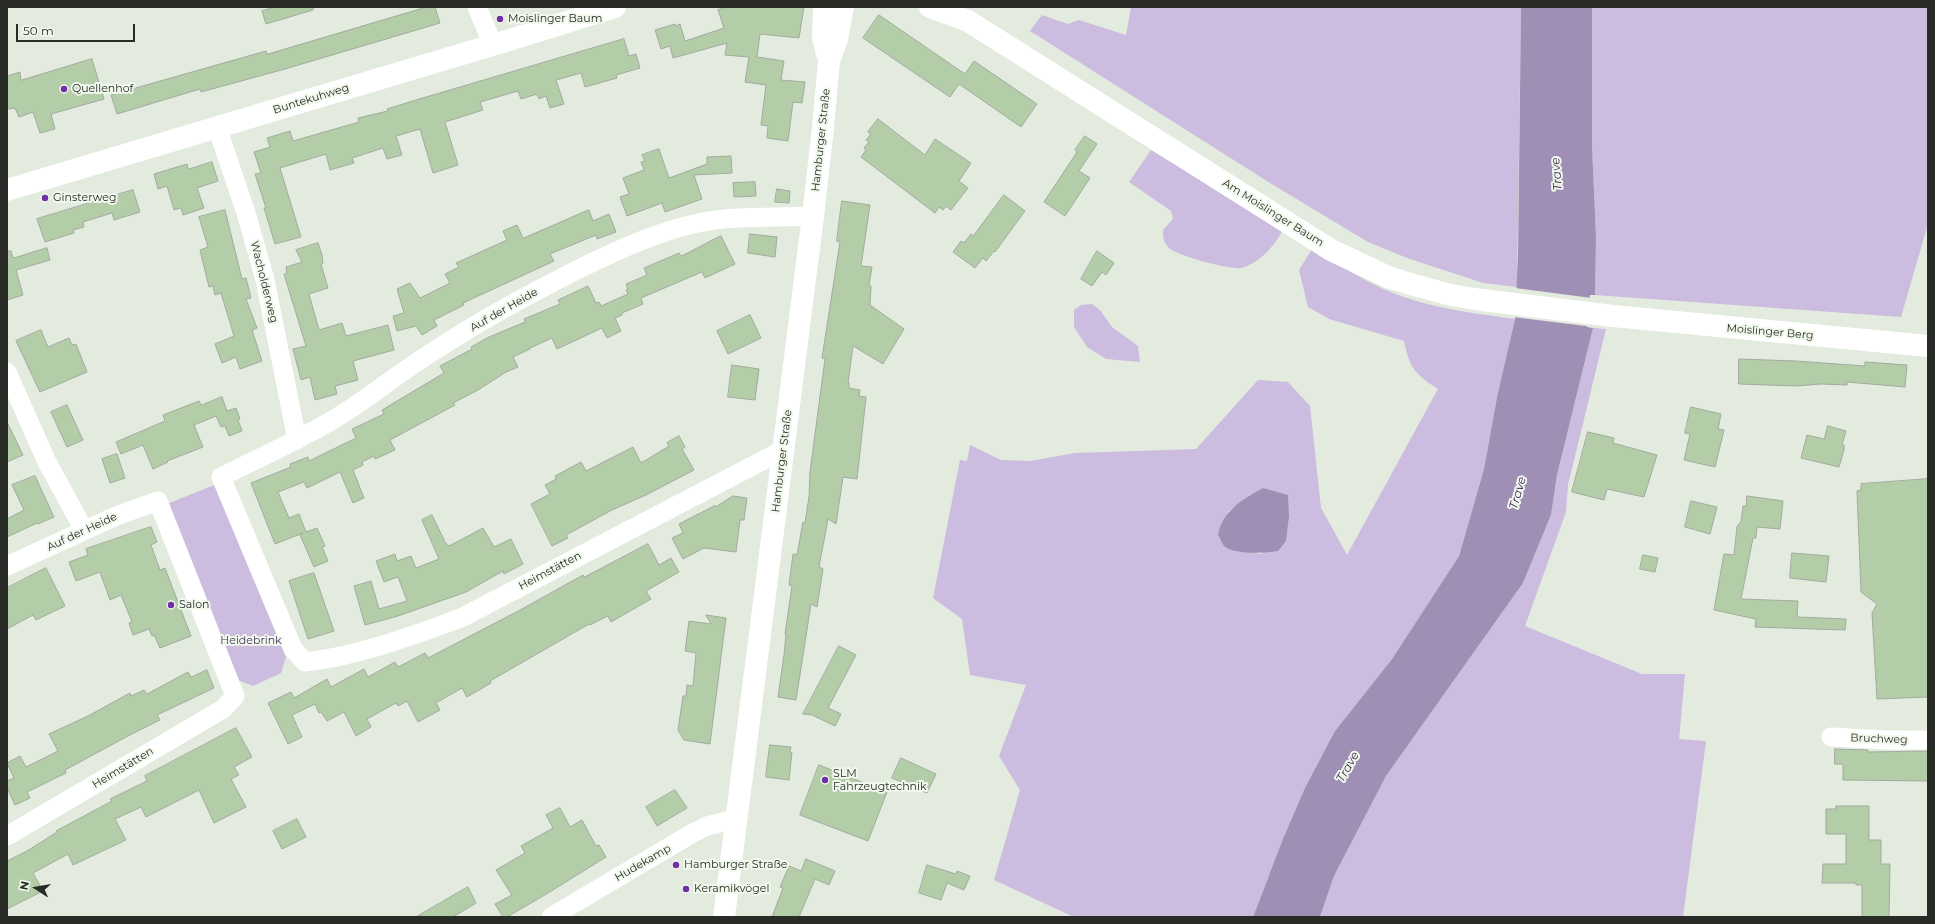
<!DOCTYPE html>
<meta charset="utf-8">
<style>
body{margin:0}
#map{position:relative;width:1935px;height:924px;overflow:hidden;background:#e2ebde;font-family:Montserrat,sans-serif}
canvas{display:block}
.frame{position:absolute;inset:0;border:8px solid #282b26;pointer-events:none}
.north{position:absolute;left:16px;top:868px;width:40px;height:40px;-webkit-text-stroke:3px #f0f9ec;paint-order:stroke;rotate:282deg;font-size:11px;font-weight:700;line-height:16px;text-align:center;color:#282b26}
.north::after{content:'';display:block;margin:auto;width:14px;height:18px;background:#282b26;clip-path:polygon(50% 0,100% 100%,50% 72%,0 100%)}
.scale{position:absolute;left:16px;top:24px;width:119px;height:18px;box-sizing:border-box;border:2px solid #282b26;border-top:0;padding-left:5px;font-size:12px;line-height:14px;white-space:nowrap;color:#282b26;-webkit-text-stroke:3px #f0f9ec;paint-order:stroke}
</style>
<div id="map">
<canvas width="1935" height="924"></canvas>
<div class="frame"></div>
<div class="north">N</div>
<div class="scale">50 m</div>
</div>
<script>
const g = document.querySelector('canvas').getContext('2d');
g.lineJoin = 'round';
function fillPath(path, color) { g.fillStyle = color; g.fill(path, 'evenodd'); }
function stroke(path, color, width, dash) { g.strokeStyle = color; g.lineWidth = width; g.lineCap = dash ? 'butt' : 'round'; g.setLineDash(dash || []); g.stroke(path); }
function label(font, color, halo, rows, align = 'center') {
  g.font = font + ' Montserrat,sans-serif'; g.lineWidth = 4; g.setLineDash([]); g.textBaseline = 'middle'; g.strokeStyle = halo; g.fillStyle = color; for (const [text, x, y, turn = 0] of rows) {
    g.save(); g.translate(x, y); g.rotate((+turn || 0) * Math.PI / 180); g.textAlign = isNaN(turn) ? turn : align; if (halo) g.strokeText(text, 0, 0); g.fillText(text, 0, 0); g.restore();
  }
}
const green = new Path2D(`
 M 1131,7 L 1521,7 L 1517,287 L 1483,283 L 1407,258 L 1368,242 L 1270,183 L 1030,31 L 1042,15 L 1068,24 L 1079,20 L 1126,35 Z
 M 1592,7 L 1928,7 L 1928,224 L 1901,317 L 1595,295 L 1596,236 L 1592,146 Z
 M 1151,150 L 1283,230 C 1274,246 1260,263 1241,268 C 1230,270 1174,255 1168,247 C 1163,242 1163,236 1163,230 L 1173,219 L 1171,211 L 1129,182 Z
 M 1312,249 C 1343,267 1376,289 1410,299 C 1443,310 1480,314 1515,319 L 1497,397 L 1484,469 L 1459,556 L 1392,659 L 1335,731 L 1267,880 L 1253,917 L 1074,917 L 994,880 L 1020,790 L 999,756 L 1026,685 L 970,675 L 962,619 L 933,598 L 960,460 L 967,461 L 970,445 L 1001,460 L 1030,461 L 1075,453 L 1196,449 L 1258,380 L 1288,382 L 1310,406 L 1321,508 L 1347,555 L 1438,389 C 1415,374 1410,369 1404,341 L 1329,319 L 1308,307 L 1299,270 ZM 1263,488 L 1289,517 L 1286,541 L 1260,554 L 1251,552 L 1228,512 L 1249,495 Z
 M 1092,304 L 1100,310 L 1112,327 L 1138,346 L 1140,362 L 1106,359 L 1087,347 L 1074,327 L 1074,310 L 1081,305 Z
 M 1593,328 L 1606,329 L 1568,485 L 1566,512 L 1525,626 L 1642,674 L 1685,674 L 1679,739 L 1706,741 L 1683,917 L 1320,917 L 1334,876 L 1386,776 L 1523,583 L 1551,515 L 1557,475 Z
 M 219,483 L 286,657 L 281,673 L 253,686 L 238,680 L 167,504 Z`);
const water = new Path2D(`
 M 1521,7 L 1592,7 L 1592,146 L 1596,236 L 1595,295 L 1590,295 L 1587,327 L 1593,328 L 1557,475 L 1551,515 L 1523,583 L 1386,776 L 1334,876 L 1320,917 L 1253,917 L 1283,839 L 1305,788 L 1335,731 L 1392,659 L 1459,556 L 1484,469 L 1497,397 L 1515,319 L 1518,256 Z
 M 1263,488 L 1288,495 L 1289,517 L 1286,541 L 1278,551 C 1265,553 1235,555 1224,546 C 1222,543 1220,538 1218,535 C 1222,512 1243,498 1263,488 Z`);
const pier = new Path2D(`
 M 1515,288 L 1592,298 L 1589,325 L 1594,327 L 1513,317 Z`);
const building = new Path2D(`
 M 276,7 L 313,7 L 313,10 L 266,24 L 262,11 Z
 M 427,7 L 435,7 L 440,23 L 285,69 L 201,92 L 200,89 L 117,114 L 111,95 L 266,51 L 267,54 Z
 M 728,7 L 804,7 L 799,38 L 760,34 L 757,57 L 784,61 L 781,80 L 805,82 L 802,103 L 793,102 L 788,141 L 767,138 L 768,126 L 761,125 L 766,85 L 745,82 L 749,57 L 725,55 L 727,43 L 673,58 L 670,46 L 661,49 L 655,30 L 675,24 L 676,26 L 680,24 L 685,41 L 724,28 L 718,10 Z
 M 879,15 L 965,74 L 974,61 L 1037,104 L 1021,127 L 959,84 L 950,97 L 863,38 Z
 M 624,39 L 629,56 L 636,54 L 640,68 L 616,75 L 617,78 L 585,87 L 581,73 L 556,80 L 564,104 L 550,108 L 546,96 L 539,99 L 537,94 L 521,99 L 518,91 L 480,102 L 483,110 L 445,122 L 458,165 L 433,173 L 420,129 L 396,136 L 402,155 L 387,159 L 383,148 L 352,158 L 354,163 L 330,170 L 326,154 L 280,168 L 301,237 L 275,244 L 264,208 L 266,208 L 255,174 L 261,173 L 254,152 L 270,147 L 267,138 L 290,131 L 293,141 L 359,122 L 358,118 L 388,111 L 387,109 L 416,100 Z
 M 92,59 L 104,99 L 51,114 L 55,129 L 40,133 L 33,112 L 19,117 L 15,108 L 7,109 L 7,76 L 20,72 L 21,80 Z
 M 878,119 L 925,155 L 935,139 L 971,163 L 959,181 L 968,188 L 951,210 L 946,206 L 943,210 L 939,207 L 935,213 L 861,157 L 866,150 L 864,148 L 869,142 L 866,140 L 871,134 L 868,132 Z
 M 1085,136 L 1097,144 L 1079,171 L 1090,178 L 1065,216 L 1044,202 L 1077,152 L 1075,150 Z
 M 659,149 L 669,178 L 707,164 L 707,157 L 731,156 L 732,173 L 694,175 L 702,199 L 665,212 L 662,203 L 627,216 L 620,197 L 629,194 L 623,178 L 644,170 L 641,162 L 645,161 L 642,155 Z
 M 212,162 L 218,181 L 197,188 L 204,208 L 183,215 L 181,208 L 174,210 L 167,186 L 158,189 L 154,174 L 187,164 L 188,169 Z
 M 755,182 L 756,196 L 734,197 L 733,183 Z
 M 777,189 L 790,191 L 789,203 L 775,202 Z
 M 133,190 L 140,212 L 114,220 L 112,213 L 83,222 L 84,227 L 73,230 L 74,233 L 45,242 L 37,219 Z
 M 1004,195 L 1025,211 L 995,252 L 994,251 L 986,261 L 983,258 L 975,268 L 953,252 L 961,241 L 964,243 L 971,234 L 973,236 Z
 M 842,201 L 870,205 L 861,266 L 872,267 L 869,285 L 871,286 L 870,305 L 904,329 L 883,364 L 853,346 L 848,383 L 849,383 L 849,388 L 860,390 L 859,396 L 866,397 L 857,479 L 843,477 L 836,524 L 828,519 L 819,567 L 823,569 L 817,607 L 811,604 L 796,700 L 778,697 L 784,655 L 786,634 L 785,634 L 792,586 L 789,585 L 793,554 L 797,555 L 803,522 L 805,523 L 809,497 L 810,472 L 825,359 L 822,358 L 840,242 L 837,241 Z
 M 225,210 L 242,279 L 246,278 L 251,298 L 246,299 L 257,328 L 252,330 L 262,361 L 240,369 L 236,357 L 222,363 L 215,344 L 234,336 L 221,293 L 215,295 L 213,286 L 209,287 L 200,250 L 208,247 L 199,217 Z
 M 589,210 L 593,221 L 609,214 L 616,232 L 597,239 L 596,235 L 550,254 L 554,261 L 463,303 L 464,305 L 434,320 L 437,326 L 422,335 L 416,326 L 397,331 L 393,316 L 404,313 L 397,289 L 410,283 L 420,298 L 450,283 L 445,274 L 459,267 L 456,263 L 507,240 L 503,231 L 517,225 L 523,238 Z
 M 750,234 L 777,237 L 775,257 L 748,253 Z
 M 721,236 L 735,264 L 705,278 L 702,272 L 641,298 L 643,304 L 622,313 L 622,315 L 615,318 L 621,331 L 607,338 L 602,328 L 557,349 L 552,338 L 530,348 L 530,349 L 513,357 L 518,367 L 506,372 L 478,390 L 453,403 L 455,405 L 390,440 L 395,450 L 375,459 L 374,456 L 362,462 L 363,465 L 353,470 L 364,498 L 353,503 L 340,472 L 307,488 L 304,482 L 278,492 L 289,518 L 299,514 L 306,532 L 317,528 L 325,546 L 322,547 L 328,561 L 314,567 L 300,535 L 303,533 L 275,544 L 251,483 L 291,467 L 290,464 L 308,457 L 309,461 L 356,438 L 352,429 L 384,414 L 382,410 L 444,373 L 440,366 L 472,349 L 471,347 L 489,337 L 525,322 L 524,319 L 560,304 L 558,300 L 588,286 L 596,303 L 599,302 L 601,306 L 628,294 L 626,290 L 628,289 L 626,284 L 647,275 L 644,268 L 679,253 L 681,256 Z
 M 318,243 L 322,255 L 323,263 L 321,264 L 328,288 L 309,294 L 319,330 L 342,323 L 346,336 L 388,325 L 394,350 L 353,361 L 358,380 L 335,386 L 337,394 L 315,400 L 310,377 L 301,380 L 293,349 L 306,346 L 284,274 L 287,273 L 286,267 L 302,262 L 296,250 Z
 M 47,248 L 50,260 L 16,270 L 23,295 L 7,300 L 7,251 L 11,251 L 13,258 Z
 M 1097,251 L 1114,263 L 1106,275 L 1102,272 L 1092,286 L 1081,279 Z
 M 750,315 L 761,338 L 728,354 L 717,331 Z
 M 41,330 L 48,347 L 69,338 L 72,345 L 76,344 L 87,372 L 40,392 L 16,341 Z
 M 1739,359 L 1796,361 L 1865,366 L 1865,362 L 1907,365 L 1905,387 L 1847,382 L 1847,385 L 1821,384 L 1795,386 L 1739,384 Z
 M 732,365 L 759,369 L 755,400 L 728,397 Z
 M 222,397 L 227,411 L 236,408 L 240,419 L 238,420 L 242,431 L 229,436 L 225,426 L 221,427 L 216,416 L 194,425 L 203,447 L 167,461 L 168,462 L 153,469 L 143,445 L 121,454 L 116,442 L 165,421 L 163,415 L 199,401 L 201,405 Z
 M 67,405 L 83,440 L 67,447 L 51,412 Z
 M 1691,407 L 1721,414 L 1718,429 L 1724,430 L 1715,467 L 1684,460 L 1690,434 L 1685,433 Z
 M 7,422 L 23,455 L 7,462 Z
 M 1828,426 L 1846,431 L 1842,445 L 1844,445 L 1844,450 L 1839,467 L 1801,458 L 1807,435 L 1824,439 Z
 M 1588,432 L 1614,438 L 1613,443 L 1657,455 L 1644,497 L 1607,489 L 1604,500 L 1572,492 Z
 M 679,436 L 685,447 L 682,449 L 694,470 L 646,495 L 612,510 L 566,535 L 568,538 L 552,546 L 531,504 L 550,494 L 545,485 L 556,479 L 555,476 L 581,462 L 586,471 L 633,447 L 641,463 L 669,446 L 667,443 Z
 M 117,454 L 125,478 L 110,483 L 102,459 Z
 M 35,476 L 54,517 L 38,524 L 37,523 L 7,537 L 7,519 L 24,510 L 12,485 Z
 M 1928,479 L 1928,697 L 1877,699 L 1872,613 L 1877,604 L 1861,592 L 1857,491 L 1861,490 L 1861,484 Z
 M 733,496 L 747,498 L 744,520 L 740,520 L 736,552 L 704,548 L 683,559 L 672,538 L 683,533 L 679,524 L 714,506 L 717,506 Z
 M 1747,496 L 1783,501 L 1780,529 L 1757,527 L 1756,538 L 1753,538 L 1741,599 L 1798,601 L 1797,617 L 1846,619 L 1845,630 L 1755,627 L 1756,619 L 1714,610 L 1724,554 L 1734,555 L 1737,526 L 1741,522 L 1743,506 L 1746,506 Z
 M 1691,501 L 1717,507 L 1710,534 L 1685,527 Z
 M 432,515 L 445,542 L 449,546 L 483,528 L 494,547 L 511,539 L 523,564 L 504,574 L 503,571 L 466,592 L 398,616 L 365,625 L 354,586 L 371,581 L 379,609 L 407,601 L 398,577 L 384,582 L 376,561 L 395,554 L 397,561 L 411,556 L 416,568 L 439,559 L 422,520 Z
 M 151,527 L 157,542 L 151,545 L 160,570 L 165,568 L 191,636 L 160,648 L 154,635 L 152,636 L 149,629 L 133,635 L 129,623 L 132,622 L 121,595 L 110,600 L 100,572 L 76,581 L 69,562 L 88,555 L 86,549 Z
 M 648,544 L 659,565 L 671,558 L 679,572 L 646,591 L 651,599 L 611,622 L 608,616 L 590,625 L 589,624 L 490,681 L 491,683 L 467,697 L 462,688 L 436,703 L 440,710 L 418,722 L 407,701 L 398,706 L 396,703 L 367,719 L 371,727 L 356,736 L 344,712 L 327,721 L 321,712 L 319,713 L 315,704 L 292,715 L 302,737 L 288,744 L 268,703 L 291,692 L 294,698 L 327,679 L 331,687 L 364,669 L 368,677 L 395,662 L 398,667 L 425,653 L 428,658 L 522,609 L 583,575 L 584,577 Z
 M 1792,553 L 1829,556 L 1826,582 L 1790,578 Z
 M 1643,555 L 1658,558 L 1655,572 L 1640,569 Z
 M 46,568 L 65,606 L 36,620 L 33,615 L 7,629 L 7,588 Z
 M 314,573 L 334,631 L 308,639 L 289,581 Z
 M 706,615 L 726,618 L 710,744 L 684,740 L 678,730 L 683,696 L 686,696 L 687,685 L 693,686 L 696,653 L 685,651 L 689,621 L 711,624 Z
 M 839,646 L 856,655 L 828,708 L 841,714 L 835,726 L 812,715 L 803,714 Z
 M 207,670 L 214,688 L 157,715 L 160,720 L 128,736 L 65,770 L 66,773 L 27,792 L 30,798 L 15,805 L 7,788 L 7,781 L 14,778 L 7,763 L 20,756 L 26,767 L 58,751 L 49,734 L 88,716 L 130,693 L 131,696 L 144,690 L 147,694 L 188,672 L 191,677 Z
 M 236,728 L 252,757 L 234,767 L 239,775 L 231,779 L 246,807 L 214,823 L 199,790 L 146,817 L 141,807 L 115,819 L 126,840 L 73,865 L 68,854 L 33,873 L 43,891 L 7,909 L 7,861 L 27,851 L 57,832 L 56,831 L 112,801 L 110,799 L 147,781 L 145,776 Z
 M 770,745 L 791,747 L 790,752 L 792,753 L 789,780 L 766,777 Z
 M 1835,749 L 1868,750 L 1868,752 L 1928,751 L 1928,781 L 1843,780 L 1843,764 L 1835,764 Z
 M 901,758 L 936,774 L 927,793 L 892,778 Z
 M 819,765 L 887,792 L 868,841 L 800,815 Z
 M 675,790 L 687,808 L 657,826 L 646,807 Z
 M 1836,806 L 1869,806 L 1869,840 L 1881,840 L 1881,864 L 1890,864 L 1889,917 L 1862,917 L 1862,885 L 1856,885 L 1856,883 L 1822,883 L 1823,864 L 1846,864 L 1846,834 L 1826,834 L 1826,809 L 1836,809 Z
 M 560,808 L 570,827 L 582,820 L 596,846 L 599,845 L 606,857 L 548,893 L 507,917 L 503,917 L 495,904 L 512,895 L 496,870 L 525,853 L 521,846 L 553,828 L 546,815 Z
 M 297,819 L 306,837 L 282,849 L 273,831 Z
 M 806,859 L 835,871 L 829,885 L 815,879 L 799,917 L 772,917 L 783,888 L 780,887 L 789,866 L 801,871 Z
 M 927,865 L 956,874 L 957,871 L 970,876 L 964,890 L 947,883 L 941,900 L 919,893 Z
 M 468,887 L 476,903 L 453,917 L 416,917 Z`);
const minor = new Path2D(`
 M 477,7 L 493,45
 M 217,127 L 246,213 L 265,280 L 297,440
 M 7,372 L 47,462 L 84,530
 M 783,450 L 461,618 C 411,636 359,656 305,662 L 293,649 L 221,477 C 262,456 305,438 344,413 C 375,393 403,370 434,351 C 481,320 531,293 581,268 C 618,250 656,232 698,223 C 736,215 774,218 813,216
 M 7,566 L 116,516 L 158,501 L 235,696 L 223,709 L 7,836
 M 1831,737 L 1888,740 L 1928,740
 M 551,917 L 691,834 L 707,826 L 738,818`);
const major = new Path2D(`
 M 824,7 L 823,37 L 827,54
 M 930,7 L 968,21 L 1331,250 L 1388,277 L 1414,285 L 1451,295 L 1482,300 L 1613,316 L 1928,346
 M 7,190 L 506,41 L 615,7
 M 724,917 L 813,216 L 823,128 L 829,61 L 837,39 L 843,7`);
const markers = [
 [500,19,4,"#6f30a5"],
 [64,89,4,"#6f30a5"],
 [45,198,4,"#6f30a5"],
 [171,605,4,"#6f30a5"],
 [825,780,4,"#6f30a5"],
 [676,865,4,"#6f30a5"],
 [686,889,4,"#6f30a5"]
];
const poiNames = [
 ["Moislinger Baum",508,19],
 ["Quellenhof",72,89],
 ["Ginsterweg",53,198],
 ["Salon",179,605],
 ["SLM",833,774],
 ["Fahrzeugtechnik",833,787],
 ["Hamburger Straße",684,865],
 ["Keramikvögel",694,889]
];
const streetNames = [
 ["Buntekuhweg",311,99,-17],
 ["Hamburger Straße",821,140,-84],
 ["Am Moislinger Baum",1273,213,32],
 ["Wacholderweg",264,282,76],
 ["Auf der Heide",504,310,-30],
 ["Moislinger Berg",1770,332,5],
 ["Hamburger Straße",782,461,-83],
 ["Auf der Heide",82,532,-25],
 ["Heimstätten",550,571,-28],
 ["Bruchweg",1879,739,2],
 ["Heimstätten",123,768,-31],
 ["Hudekamp",643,863,-30]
];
const parkNames = [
 ["Heidebrink",251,641]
];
const waterNames = [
 ["Trave",1557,174,-94],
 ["Trave",1518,493,-74],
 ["Trave",1348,767,-60]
];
fillPath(green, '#cbbce0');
fillPath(water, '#9f8fb4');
fillPath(pier, '#e2ebde');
fillPath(building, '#b4cda9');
stroke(building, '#a2aa9e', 1);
stroke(minor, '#fff', 19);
stroke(major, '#fff', 22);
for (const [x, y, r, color] of markers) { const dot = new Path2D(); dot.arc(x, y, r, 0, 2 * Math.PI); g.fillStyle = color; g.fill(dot); stroke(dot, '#f0f9ec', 1.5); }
label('11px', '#282b26', '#f0f9ec', poiNames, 'left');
label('11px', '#282b26', '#f0f9ec', streetNames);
label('11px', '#493162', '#f0f9ec', parkNames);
label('italic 12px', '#412a5a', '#f0f9ec', waterNames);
</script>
